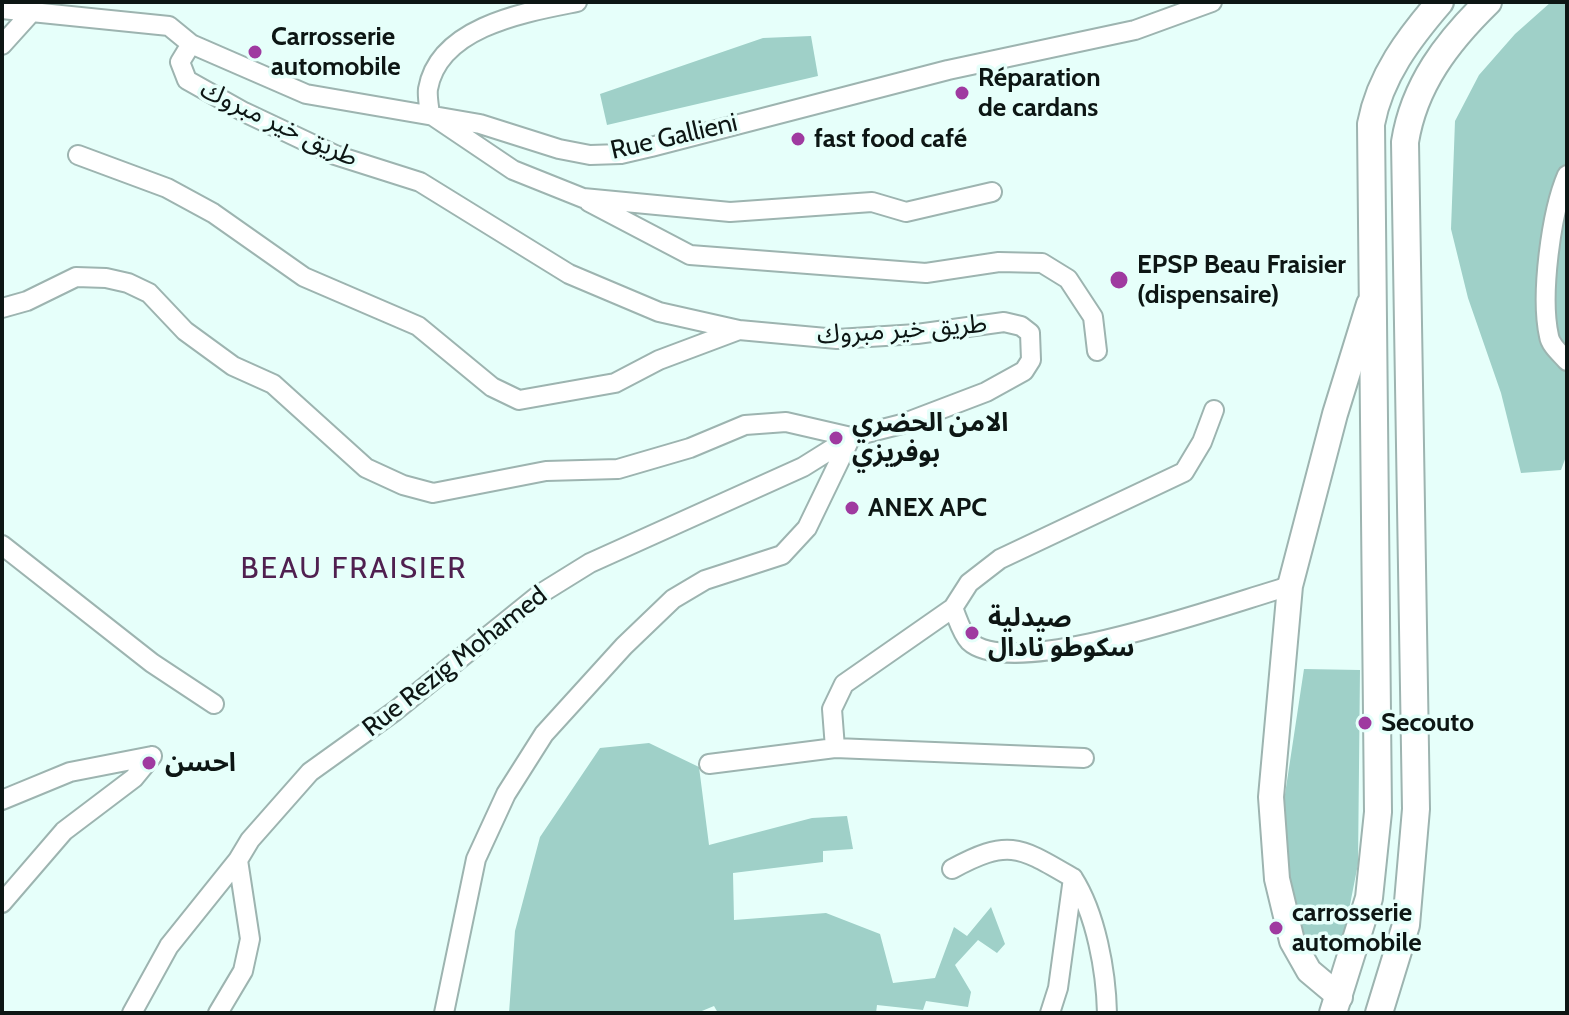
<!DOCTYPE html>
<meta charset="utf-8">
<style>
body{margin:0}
#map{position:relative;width:1569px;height:1015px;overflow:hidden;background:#e6fffa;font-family:Cabin,sans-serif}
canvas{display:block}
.frame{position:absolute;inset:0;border:4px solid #0d1614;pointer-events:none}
</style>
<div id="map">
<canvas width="1569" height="1015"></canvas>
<div class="frame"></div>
</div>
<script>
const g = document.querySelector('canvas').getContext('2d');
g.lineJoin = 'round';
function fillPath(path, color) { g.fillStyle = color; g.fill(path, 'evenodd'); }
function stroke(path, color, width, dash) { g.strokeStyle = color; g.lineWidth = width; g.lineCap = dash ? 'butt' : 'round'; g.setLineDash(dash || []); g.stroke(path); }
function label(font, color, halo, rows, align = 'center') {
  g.font = font + ' Cabin,"Noto Sans Arabic",sans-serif'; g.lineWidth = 7; g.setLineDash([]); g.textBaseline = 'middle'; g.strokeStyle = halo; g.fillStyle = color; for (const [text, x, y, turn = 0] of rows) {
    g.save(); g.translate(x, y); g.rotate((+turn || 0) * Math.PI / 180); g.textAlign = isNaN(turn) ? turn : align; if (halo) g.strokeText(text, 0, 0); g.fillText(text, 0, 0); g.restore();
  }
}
const green = new Path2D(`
 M 1551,2 L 1567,2 L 1567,454 L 1561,470 L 1521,473 L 1501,393 L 1468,298 L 1451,229 L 1455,121 L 1479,75 L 1515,34 Z
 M 811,36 L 818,76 L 607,125 L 600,94 L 763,38 Z
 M 1304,669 L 1360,670 L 1358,864 L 1343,940 L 1299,936 L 1284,883 L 1282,814 Z
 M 649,743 L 699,767 L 709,845 L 812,818 L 847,816 L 853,849 L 823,851 L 823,862 L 733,873 L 734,920 L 826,913 L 880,934 L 893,983 L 935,978 L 954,927 L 967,936 L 991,907 L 1005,944 L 997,953 L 978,940 L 955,965 L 971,992 L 968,1007 L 926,1001 L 923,1010 L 877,1005 L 876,1013 L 718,1013 L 714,1006 L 697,1013 L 509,1013 L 515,931 L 540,837 L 600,748 Z`);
const minor = new Path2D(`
 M 577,2 C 527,12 439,26 428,89 C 427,96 429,106 430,114 L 513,170 L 583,198 L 730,212 L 872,202 L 906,212 L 992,192
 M 2,9 L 169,26 L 191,44 L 306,94 L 480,124 L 559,149 L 590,155 L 621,154 L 651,147 L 948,70 L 1135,30 L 1212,2
 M 2,45 L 30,14
 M 78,155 L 167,188 L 213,213 L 304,277 L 418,326 L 492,387 L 519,400 L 615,383 L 659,360 L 739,330
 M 1567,175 C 1551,212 1540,296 1549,336 C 1550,345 1561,354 1567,361
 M 589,202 L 690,255 L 926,273 L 999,262 L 1042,263 L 1068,279 L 1093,317 L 1097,351
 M 2,308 L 27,301 L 76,277 L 106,278 L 128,283 L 149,293 L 185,331 L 233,366 L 273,384 L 366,468 L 403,485 L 433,493 L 546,471 L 618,469 L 690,448 L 745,425 L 786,422 L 851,437 L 902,424 L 986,392 L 1024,371 L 1031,360 L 1030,333 L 1021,326 L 1004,322 L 917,334 L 837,339 L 739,330 L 659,312 L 569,274 L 420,182 L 335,155 L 244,112 L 187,80 L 180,62 L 191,44
 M 1214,410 L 1202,442 L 1184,472 L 1000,559 L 969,583 L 953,608 C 957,617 962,634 969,641 C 1013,683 1232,602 1290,586
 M 2,545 L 152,663 L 214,704
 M 835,748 L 832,709 L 844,684 L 953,608
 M 709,764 L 835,748 L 1084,758
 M 2,800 L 70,772 L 152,756
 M 952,869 C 1009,838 1020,847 1073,878
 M 2,903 L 64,831 L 134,778 L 152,756
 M 132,1013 L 169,946 L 238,860
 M 218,1013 L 243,971 L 250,939 L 238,860 L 250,840 L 310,772 L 395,711 L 540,594 L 590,563 L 803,467 L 851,437
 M 444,1013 L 476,859 L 506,794 L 544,734 L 624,646 L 673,599 L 705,580 L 782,555 L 807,528 L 850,439
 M 1050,1013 L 1058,988 L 1073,878 C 1096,914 1106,971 1107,1013`);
const major = new Path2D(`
 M 1340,997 L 1309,971 L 1292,941 L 1277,879 L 1271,797 L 1290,586 L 1335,414 L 1369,304`);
const highway = new Path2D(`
 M 1333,1013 L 1369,898 L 1378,812 L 1371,124 C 1380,76 1409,38 1440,2
 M 1379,1013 L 1406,925 L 1416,809 L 1405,142 C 1414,85 1447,42 1488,2`);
const markers = [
 [255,52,8,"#9f3aa0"],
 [962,93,8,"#9f3aa0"],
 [798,139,8,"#9f3aa0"],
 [1119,280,10,"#9f3aa0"],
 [836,438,8,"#9f3aa0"],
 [852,508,8,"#9f3aa0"],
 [972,633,8,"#9f3aa0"],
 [1365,723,8,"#9f3aa0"],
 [149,763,8,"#9f3aa0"],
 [1276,928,8,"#9f3aa0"]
];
const poiNames = [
 ["Carrosserie",271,37],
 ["automobile",271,67],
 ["Réparation",978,78],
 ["de cardans",978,108],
 ["fast food café",814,139],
 ["EPSP Beau Fraisier",1137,265],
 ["(dispensaire)",1137,295],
 ["الامن الحضري",852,423],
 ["بوفريزي",852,453],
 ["ANEX APC",868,508],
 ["صيدلية",988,618],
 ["سكوطو نادال",988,648],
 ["Secouto",1381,723],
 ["احسن",165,763],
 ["carrosserie",1292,913],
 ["automobile",1292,943]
];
const streetNames = [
 ["طريق خير مبروك",279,124,25],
 ["Rue Gallieni",674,137,-13],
 ["طريق خير مبروك",902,330,-4],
 ["Rue Rezig Mohamed",455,662,-38]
];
const quarterNames = [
 ["BEAU FRAISIER",354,569]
];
fillPath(green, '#9fd0c8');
stroke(minor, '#9db4b0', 22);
stroke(major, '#9db4b0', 28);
stroke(highway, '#9db4b0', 30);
stroke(minor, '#fff', 18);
stroke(major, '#fff', 24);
stroke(highway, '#fff', 26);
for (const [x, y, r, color] of markers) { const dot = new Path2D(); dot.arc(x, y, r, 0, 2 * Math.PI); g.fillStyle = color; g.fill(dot); stroke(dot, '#e6fffa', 3); }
label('bold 26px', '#0d1614', '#e6fffa', poiNames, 'left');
label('26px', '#0d1614', '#e6fffa', streetNames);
g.letterSpacing = '2px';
label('30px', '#502050', '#e6fffa', quarterNames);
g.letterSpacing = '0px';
</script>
